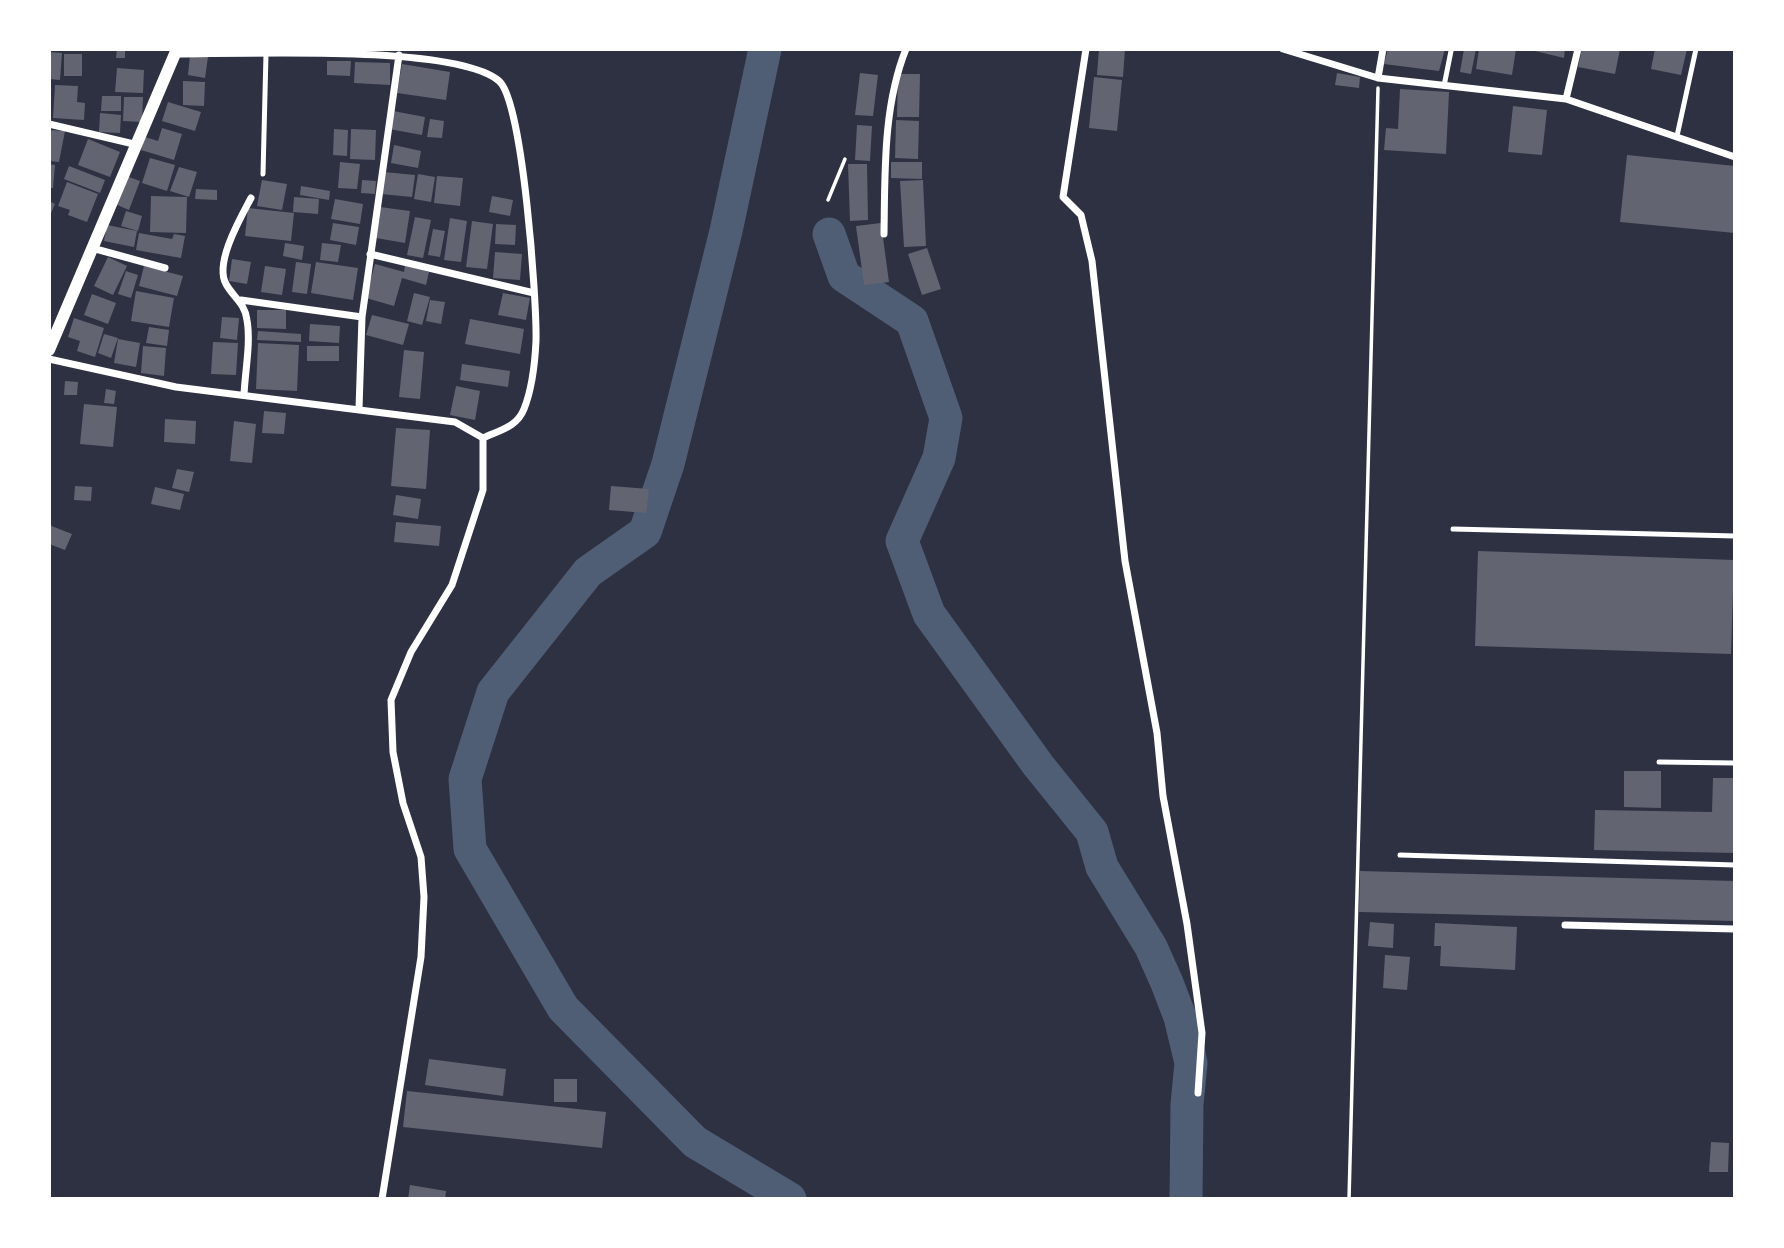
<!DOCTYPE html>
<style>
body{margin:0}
#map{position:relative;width:1784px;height:1248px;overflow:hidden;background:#2d3142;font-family:"Archivo Narrow",sans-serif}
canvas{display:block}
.frame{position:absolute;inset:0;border:51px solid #fff;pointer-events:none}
</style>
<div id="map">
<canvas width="1784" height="1248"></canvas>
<div class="frame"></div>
</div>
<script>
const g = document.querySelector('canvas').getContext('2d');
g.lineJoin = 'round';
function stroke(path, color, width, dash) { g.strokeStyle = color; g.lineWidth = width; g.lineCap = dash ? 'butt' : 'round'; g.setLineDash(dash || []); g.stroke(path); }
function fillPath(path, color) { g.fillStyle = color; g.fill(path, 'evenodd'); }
const river = new Path2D(`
 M 765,49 L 726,231 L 668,464 L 645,532 L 588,572 L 493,692 L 465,779 L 470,849 L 563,1008 L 695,1142 L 790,1199
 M 829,234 L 844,276 L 912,321 L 946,418 L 939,458 L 902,541 L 929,614 L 1038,765 L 1092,832 L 1102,867 L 1151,947 L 1167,983 L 1180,1017 L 1191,1063 L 1187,1104 L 1186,1199`);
const building = new Path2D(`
 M 117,49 L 125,49 L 125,58 L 116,58 Z
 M 1099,49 L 1125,49 L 1123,77 L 1097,75 Z
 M 1388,49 L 1445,49 L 1439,71 L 1384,64 Z
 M 1464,49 L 1476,49 L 1471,74 L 1460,72 Z
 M 1479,49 L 1516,49 L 1512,75 L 1476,69 Z
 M 1527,49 L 1565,49 L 1564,58 Z
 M 1582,49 L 1620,49 L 1615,74 L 1578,67 Z
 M 1655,49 L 1687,49 L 1681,75 L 1651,69 Z
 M 49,52 L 62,53 L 60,80 L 49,79 Z
 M 64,54 L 82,54 L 82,76 L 64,76 Z
 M 190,55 L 208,57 L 205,78 L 188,75 Z
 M 327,61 L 351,61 L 350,76 L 327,75 Z
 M 355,62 L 390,63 L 390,85 L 354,83 Z
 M 402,64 L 450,72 L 446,100 L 397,93 Z
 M 117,68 L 144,70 L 143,93 L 115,92 Z
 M 860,73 L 878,75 L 873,116 L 855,115 Z
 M 1337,73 L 1360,77 L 1359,88 L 1335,85 Z
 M 898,74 L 920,74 L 919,117 L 897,117 Z
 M 1094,77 L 1122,80 L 1117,131 L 1089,128 Z
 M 183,81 L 205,82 L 204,106 L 183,105 Z
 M 55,85 L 78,86 L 77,102 L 85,103 L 84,120 L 53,118 Z
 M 1400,89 L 1449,92 L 1446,154 L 1384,150 L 1386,128 L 1398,129 Z
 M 102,96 L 121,96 L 121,111 L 101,111 Z
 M 124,97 L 143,97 L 142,122 L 123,121 Z
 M 168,102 L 201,112 L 195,131 L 162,121 Z
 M 1513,106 L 1547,110 L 1542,155 L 1508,152 Z
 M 393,111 L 425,117 L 422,135 L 389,129 Z
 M 100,113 L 121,115 L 120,133 L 99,132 Z
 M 430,119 L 444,121 L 442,138 L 427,137 Z
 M 896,120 L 919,121 L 918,159 L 895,158 Z
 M 857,125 L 872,126 L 870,161 L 855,160 Z
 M 162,128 L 182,134 L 174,160 L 141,150 L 145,137 L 158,141 Z
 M 334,129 L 348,130 L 347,156 L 333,155 Z
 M 351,129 L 376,130 L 375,160 L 350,159 Z
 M 49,130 L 65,131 L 59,162 L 49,161 Z
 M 88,139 L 120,152 L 110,177 L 78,165 Z
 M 394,145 L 421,151 L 418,168 L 391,163 Z
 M 1627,155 L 1735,166 L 1735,233 L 1620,222 Z
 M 150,158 L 175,165 L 167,191 L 142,183 Z
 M 340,162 L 360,164 L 357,189 L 338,188 Z
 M 891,162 L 922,162 L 922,179 L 891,178 Z
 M 49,164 L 55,165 L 53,188 L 49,188 Z
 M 848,164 L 867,164 L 868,220 L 850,221 Z
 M 69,166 L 105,180 L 100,193 L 64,179 Z
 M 179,167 L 197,172 L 189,197 L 170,191 Z
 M 384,172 L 415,175 L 412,197 L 381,194 Z
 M 418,174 L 435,177 L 431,202 L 414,199 Z
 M 126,176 L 140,181 L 129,210 L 115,204 Z
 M 437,176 L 463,178 L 460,206 L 434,203 Z
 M 262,180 L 287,184 L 282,210 L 257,206 Z
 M 362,180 L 376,181 L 375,194 L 361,193 Z
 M 923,180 L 926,246 L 904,247 L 900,181 Z
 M 67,182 L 98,194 L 87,222 L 68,215 L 70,210 L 58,206 Z
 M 301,186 L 330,191 L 329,200 L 300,195 Z
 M 196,189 L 217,190 L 217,200 L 195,199 Z
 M 151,196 L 187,197 L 186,233 L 150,232 Z
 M 492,196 L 513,200 L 510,216 L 489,212 Z
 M 294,197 L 319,199 L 318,214 L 293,212 Z
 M 335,199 L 363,204 L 360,224 L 331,219 Z
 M 49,201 L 55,204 L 49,218 Z
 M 380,207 L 410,211 L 405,243 L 376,238 Z
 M 248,208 L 294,213 L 291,241 L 245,236 Z
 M 126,211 L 142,216 L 138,231 L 121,226 Z
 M 415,217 L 431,220 L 423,258 L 407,255 Z
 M 450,218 L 467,221 L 461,262 L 444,260 Z
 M 472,221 L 493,224 L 487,269 L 466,267 Z
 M 333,223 L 359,227 L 356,245 L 330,240 Z
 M 881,223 L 889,282 L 864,285 L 856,226 Z
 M 496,224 L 516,225 L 515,245 L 495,244 Z
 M 107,225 L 137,231 L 134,247 L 104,241 Z
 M 433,229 L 445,231 L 440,257 L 428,255 Z
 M 139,233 L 172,239 L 174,234 L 185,236 L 181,258 L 136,250 Z
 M 285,243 L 304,246 L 302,260 L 283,256 Z
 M 322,243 L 341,245 L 338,262 L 320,260 Z
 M 927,248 L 941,289 L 922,295 L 908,254 Z
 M 495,252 L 522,254 L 520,280 L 493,278 Z
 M 108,257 L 127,266 L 113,295 L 94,286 Z
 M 232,259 L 251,262 L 247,284 L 229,281 Z
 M 296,262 L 311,264 L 307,294 L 292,292 Z
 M 316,262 L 358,268 L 353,300 L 311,293 Z
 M 375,264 L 404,272 L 405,265 L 429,272 L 426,285 L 402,278 L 394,306 L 366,298 Z
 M 144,266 L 183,276 L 177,296 L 139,286 Z
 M 265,266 L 286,269 L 282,295 L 261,292 Z
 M 126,271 L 138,275 L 131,298 L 118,294 Z
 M 136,291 L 174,298 L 169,327 L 131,321 Z
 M 414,293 L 430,297 L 422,325 L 407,321 Z
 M 503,293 L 530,298 L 526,320 L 498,315 Z
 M 92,294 L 116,303 L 108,324 L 84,315 Z
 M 430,300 L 445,302 L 441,324 L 426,321 Z
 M 257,310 L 286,310 L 286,329 L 257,328 Z
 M 372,315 L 409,324 L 403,345 L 366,335 Z
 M 222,317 L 239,318 L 237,340 L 220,338 Z
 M 74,318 L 104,328 L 95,357 L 77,351 L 80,341 L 68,337 Z
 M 470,319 L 524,329 L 520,354 L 465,344 Z
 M 310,324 L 340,326 L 339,343 L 309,341 Z
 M 149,327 L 169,330 L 167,346 L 146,343 Z
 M 258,331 L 301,334 L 301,342 L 257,340 Z
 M 104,334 L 118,338 L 111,358 L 98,353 Z
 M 118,339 L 140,343 L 136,367 L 114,363 Z
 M 213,342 L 238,343 L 236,375 L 211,374 Z
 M 258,343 L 299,345 L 297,391 L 256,389 Z
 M 143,346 L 166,348 L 164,376 L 141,373 Z
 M 307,346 L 339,346 L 339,361 L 307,361 Z
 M 404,350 L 424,352 L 420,399 L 399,397 Z
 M 462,364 L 510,371 L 508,387 L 460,380 Z
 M 65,381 L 78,382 L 77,395 L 64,395 Z
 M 456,386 L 480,391 L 475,420 L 450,415 Z
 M 106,389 L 116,391 L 114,404 L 104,403 Z
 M 84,404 L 117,407 L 113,447 L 80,444 Z
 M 264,411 L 286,413 L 284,434 L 262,433 Z
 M 165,419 L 196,421 L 195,444 L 164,442 Z
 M 234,421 L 256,424 L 252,463 L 230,461 Z
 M 396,428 L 430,430 L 426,489 L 391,486 Z
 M 177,469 L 194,472 L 189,492 L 172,488 Z
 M 75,486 L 92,487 L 91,501 L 74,500 Z
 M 611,486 L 649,489 L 646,513 L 609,510 Z
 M 155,487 L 184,494 L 180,510 L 151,504 Z
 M 396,495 L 421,499 L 418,519 L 393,515 Z
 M 396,522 L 441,526 L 439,546 L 394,542 Z
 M 49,525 L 72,534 L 65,550 L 49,544 Z
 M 1478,551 L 1734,560 L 1731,654 L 1475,646 Z
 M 1624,771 L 1661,771 L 1661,808 L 1624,807 Z
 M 1713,778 L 1735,778 L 1735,853 L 1594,850 L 1595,810 L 1712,812 Z
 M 1360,871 L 1735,881 L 1735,921 L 1359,912 Z
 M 1370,922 L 1394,924 L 1393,948 L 1368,946 Z
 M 1435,923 L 1517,927 L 1515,970 L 1440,966 L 1441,946 L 1434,946 Z
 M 1385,955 L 1410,957 L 1407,990 L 1383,988 Z
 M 429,1059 L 506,1069 L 503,1096 L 425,1085 Z
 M 554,1079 L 577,1079 L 577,1102 L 554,1102 Z
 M 407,1091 L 606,1112 L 602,1148 L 403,1127 Z
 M 1711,1142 L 1729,1143 L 1728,1172 L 1709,1172 Z
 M 410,1185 L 446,1191 L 445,1199 L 408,1199 Z`);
const path = new Path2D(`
 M 828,200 L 845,159
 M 1349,1199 L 1378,88`);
const service = new Path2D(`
 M 1444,86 L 1451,51
 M 1677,136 L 1696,49
 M 263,174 L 266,54
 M 1453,529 L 1735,536
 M 1659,762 L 1735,763
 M 1400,855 L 1735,865`);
const minor = new Path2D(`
 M 1086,49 L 1063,197 L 1081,215 L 1092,261 L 1125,561 L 1157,733 L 1163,796 L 1187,924 L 1202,1033 L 1198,1093
 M 1283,49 L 1378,78 L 1566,99 L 1735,157
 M 175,54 C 240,54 455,44 499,81 C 523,101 537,302 536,341 C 535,362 532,389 524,409 C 517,427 500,430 483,438
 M 1378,78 L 1383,49
 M 1566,99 L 1578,49
 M 49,124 L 138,145
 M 884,234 C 885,173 883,106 906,49
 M 92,248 L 165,268
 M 370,254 L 534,293
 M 241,300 L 362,317
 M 49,359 L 176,387 L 455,422 L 483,438 L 483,490 L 452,585 L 411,652 L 391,700 L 393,752 L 403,803 L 421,857 L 424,897 L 421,957 L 382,1199
 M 244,395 C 245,371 251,343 247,320 C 245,303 233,297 226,284 C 214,263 241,217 251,198
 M 359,409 L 362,317 L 399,55
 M 1565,925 L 1735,929`);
const tertiary = new Path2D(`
 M 49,350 L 177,49`);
stroke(river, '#4f5d75', 33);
fillPath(building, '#626471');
stroke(path, '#fff', 3.5);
stroke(service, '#fff', 5);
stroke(minor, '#fff', 7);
stroke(tertiary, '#fff', 12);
</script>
